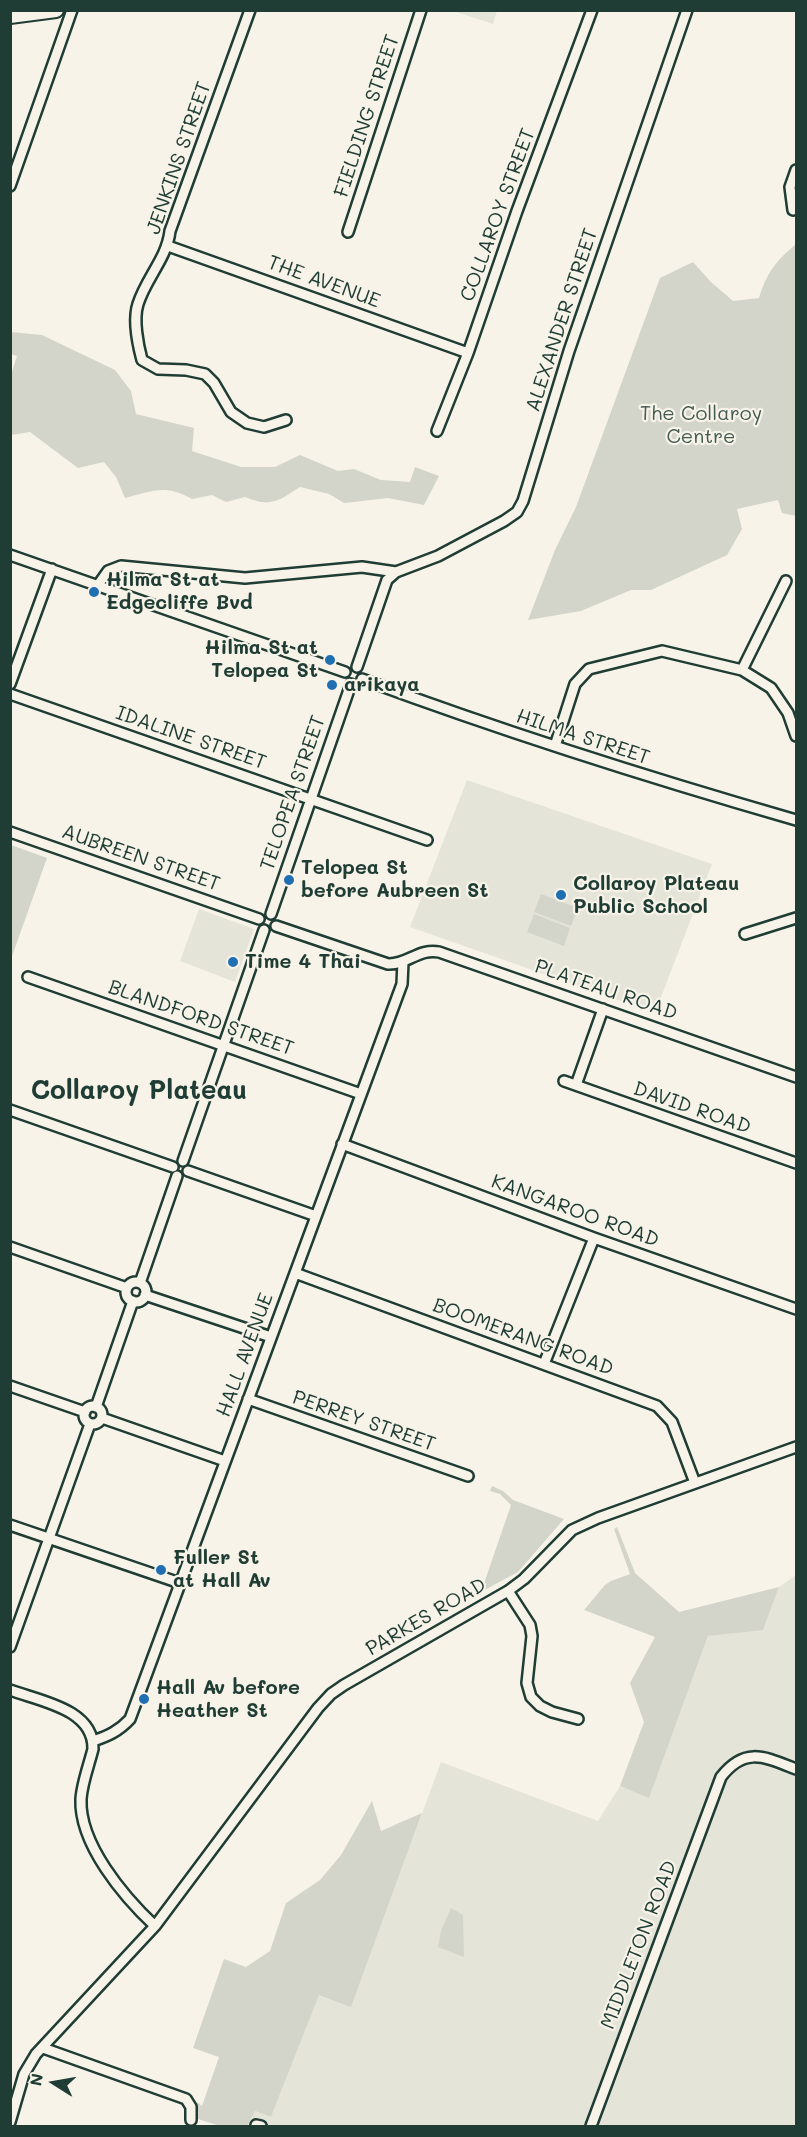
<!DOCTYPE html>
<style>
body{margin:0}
#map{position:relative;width:807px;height:2137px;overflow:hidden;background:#f7f3e8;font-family:Mali,sans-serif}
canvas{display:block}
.frame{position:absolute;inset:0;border:12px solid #1f3d34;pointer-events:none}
.north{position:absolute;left:24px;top:2053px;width:60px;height:60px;-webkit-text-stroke:4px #f7f3e8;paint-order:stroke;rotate:281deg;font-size:16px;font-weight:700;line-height:24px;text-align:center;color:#1f3d34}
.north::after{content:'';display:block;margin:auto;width:21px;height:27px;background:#1f3d34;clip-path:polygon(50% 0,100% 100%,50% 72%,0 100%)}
</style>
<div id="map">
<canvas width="807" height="2137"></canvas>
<div class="frame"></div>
<div class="north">N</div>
</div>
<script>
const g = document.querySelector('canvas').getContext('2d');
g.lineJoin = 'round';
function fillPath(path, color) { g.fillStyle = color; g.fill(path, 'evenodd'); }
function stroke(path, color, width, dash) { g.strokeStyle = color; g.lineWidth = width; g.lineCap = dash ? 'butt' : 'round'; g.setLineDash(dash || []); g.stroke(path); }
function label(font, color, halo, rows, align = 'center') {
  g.font = font + ' Mali,sans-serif'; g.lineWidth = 4.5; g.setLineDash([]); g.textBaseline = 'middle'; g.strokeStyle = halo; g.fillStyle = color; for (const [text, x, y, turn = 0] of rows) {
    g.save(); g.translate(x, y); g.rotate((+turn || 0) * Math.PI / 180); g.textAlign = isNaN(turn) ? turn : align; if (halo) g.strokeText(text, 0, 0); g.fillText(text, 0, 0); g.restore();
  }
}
const built = new Path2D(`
 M 453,11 L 497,10 L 497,11 L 493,24 Z
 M 467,780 L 712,864 L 655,1013 L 410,927 Z
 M 199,909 L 254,929 L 235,982 L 180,961 Z
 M 796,1575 L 796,2126 L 247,2126 L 255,2111 L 271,2117 L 319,1994 L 351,2006 L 441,1762 L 598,1821 L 620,1786 L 649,1797 L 708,1636 L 763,1629 L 779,1587 Z`);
const green = new Path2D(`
 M 796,244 L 796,516 L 782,513 L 778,500 L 737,509 L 742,529 L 727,555 L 651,590 L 631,590 L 581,611 L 528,620 L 555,550 L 576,507 L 660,278 L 693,262 L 711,282 L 733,301 L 759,298 C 767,272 776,261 796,244 Z
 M 11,332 L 42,335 L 115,370 L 131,391 L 136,414 L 194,428 L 192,451 L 241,467 L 275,467 L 300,455 L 338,471 L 354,469 L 381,480 L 410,482 L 415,467 L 439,476 L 424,505 L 388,498 L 344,503 L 329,494 L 300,487 C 278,501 271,508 245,497 L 226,502 L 212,495 L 192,499 C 165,484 153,491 125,498 L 116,477 L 104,462 L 78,468 L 30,432 L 11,435 L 11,375 L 17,356 L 11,354 Z
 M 11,845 L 47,858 L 11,959 L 10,845 Z
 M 541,894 L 578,908 L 571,926 L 534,912 Z
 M 534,914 L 570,928 L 564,946 L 527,932 Z
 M 492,1486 L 503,1491 L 513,1500 L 564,1519 L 518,1572 L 481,1592 L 511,1505 L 500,1494 L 490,1491 Z
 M 617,1527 L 635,1573 L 679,1612 L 779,1587 L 763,1630 L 708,1636 L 649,1798 L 620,1786 L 644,1722 L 630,1683 L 655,1637 L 584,1610 L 605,1585 L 611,1581 L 630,1574 L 614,1529 Z
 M 372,1801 L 381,1831 L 422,1813 L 351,2007 L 319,1995 L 271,2117 L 255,2111 L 247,2126 L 220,2126 L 195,2118 L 197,2102 L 202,2106 L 219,2057 L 193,2048 L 224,1959 L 246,1967 L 270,1951 L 286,1903 L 320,1880 L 341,1855 Z
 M 451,1908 L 463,1915 L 464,1957 L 438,1947 L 441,1931 Z`);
const minor = new Path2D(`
 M 250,10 L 170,231 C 167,258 146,278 138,304 C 133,319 138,345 142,360 L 158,369 L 186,370 L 205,374 L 214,383 L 231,412 L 247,423 L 264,427 L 286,420
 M 10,186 L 72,10
 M 793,210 L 790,187 L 796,170
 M 348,232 L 421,10
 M 168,246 L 468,353
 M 437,431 L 468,353 L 517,211 L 592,10
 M 10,555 L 345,672
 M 98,585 L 108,571 L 121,566 L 245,578 L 362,567 L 396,572
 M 357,667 L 387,580 L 396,572 L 438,556 L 504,521 L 517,512 L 523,501 L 569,351 L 687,10
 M 742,670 L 786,581
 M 362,679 C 505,732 650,778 796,820
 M 10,684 L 52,569
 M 10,694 L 427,840
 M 555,746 L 575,684 L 589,669 L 662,651 L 742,670 L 771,688 L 788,713 L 796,736
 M 10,832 L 259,919
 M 271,914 L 351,684
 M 276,926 L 388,964 C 407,965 419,948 439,952 L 796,1077
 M 745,934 L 796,918
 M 28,977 L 361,1094
 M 564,1081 L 796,1163
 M 576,1085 L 603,1009
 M 10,1110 L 173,1167
 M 342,1144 L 594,1238 L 796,1309
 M 183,1161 L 264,930
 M 188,1171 L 316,1216
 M 10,1247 L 127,1288
 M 295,1273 L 657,1406 L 672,1422 L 695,1483
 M126 1292a10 10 0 1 1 20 0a10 10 0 1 1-20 0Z
 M 140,1283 L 177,1176
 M 145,1295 L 271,1337
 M 544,1364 L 594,1238
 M 10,1386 L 85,1412
 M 248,1399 L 468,1476
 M84 1415a9 9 0 1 1 18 0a9 9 0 1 1-18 0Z
 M 96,1407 L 133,1301
 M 102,1418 L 225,1461
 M 10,1525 L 180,1583
 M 508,1591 L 530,1625 L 532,1636 L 527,1683 L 531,1697 L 540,1706 L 552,1712 L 578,1719
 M 10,1647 L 90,1424
 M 10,1690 C 40,1701 94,1709 93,1749 C 89,1765 82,1783 81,1799 C 79,1844 124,1897 155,1926
 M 93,1741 C 108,1736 119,1731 130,1719 L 402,984 L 403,962
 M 43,2048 L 186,2099 L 191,2107 L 191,2120
 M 10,2122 L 24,2074 L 36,2054 L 155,1926 L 318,1708 L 331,1694 L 344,1685 L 508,1591 L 524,1579 L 572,1530 L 598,1518 L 796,1447
 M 256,2125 L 261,2126
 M 591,2126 L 721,1777 C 745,1746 765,1757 796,1769`);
const highway = new Path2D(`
 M 10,16 L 56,10`);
const markers = [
 [94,592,6,"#1f6fb2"],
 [330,660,6,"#1f6fb2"],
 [332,685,6,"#1f6fb2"],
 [289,880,6,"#1f6fb2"],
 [561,895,6,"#1f6fb2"],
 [233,962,6,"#1f6fb2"],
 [161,1570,6,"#1f6fb2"],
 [144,1699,6,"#1f6fb2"]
];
const streetNames = [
 ["FIELDING STREET",367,116,-72],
 ["JENKINS STREET",179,158,-71],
 ["COLLAROY STREET",498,215,-70],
 ["THE AVENUE",324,282,20],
 ["ALEXANDER STREET",562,320,-72],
 ["HILMA STREET",583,737,18],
 ["IDALINE STREET",191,738,19],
 ["TELOPEA STREET",293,793,-71],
 ["AUBREEN STREET",141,858,19],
 ["PLATEAU ROAD",606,990,19],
 ["BLANDFORD STREET",201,1018,19],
 ["DAVID ROAD",692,1108,19],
 ["KANGAROO ROAD",575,1211,20],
 ["BOOMERANG ROAD",523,1337,20],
 ["HALL AVENUE",245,1355,-70],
 ["PERREY STREET",364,1421,19],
 ["PARKES ROAD",426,1617,-30],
 ["MIDDLETON ROAD",639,1945,-69]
];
const parkNames = [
 ["The Collaroy",701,414],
 ["Centre",701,437]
];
const poiNames = [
 ["Hilma St at",106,580],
 ["Edgecliffe Bvd",106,603],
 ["Hilma St at",318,648,"right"],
 ["Telopea St",318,671,"right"],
 ["arikaya",344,685],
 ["Telopea St",301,868],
 ["before Aubreen St",301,891],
 ["Collaroy Plateau",573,884],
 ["Public School",573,907],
 ["Time 4 Thai",245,962],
 ["Fuller St",173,1558],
 ["at Hall Av",173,1581],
 ["Hall Av before",156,1688],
 ["Heather St",156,1711]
];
const districtNames = [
 ["Collaroy Plateau",139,1091]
];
fillPath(built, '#e5e4d9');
fillPath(green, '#d3d5ca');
stroke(minor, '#1f3d34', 14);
stroke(highway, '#1f3d34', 18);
stroke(minor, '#f7f3e8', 9);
stroke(highway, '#f7f3e8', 14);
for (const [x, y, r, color] of markers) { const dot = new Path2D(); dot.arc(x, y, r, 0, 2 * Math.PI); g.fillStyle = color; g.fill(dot); stroke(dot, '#f7f3e8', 2); }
label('20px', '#1f3d34', '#f7f3e8', streetNames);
label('20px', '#435b52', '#f7f3e8', parkNames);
label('bold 20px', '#1f3d34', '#f7f3e8', poiNames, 'left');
label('bold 26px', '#1f3d34', '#f7f3e8', districtNames);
</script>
